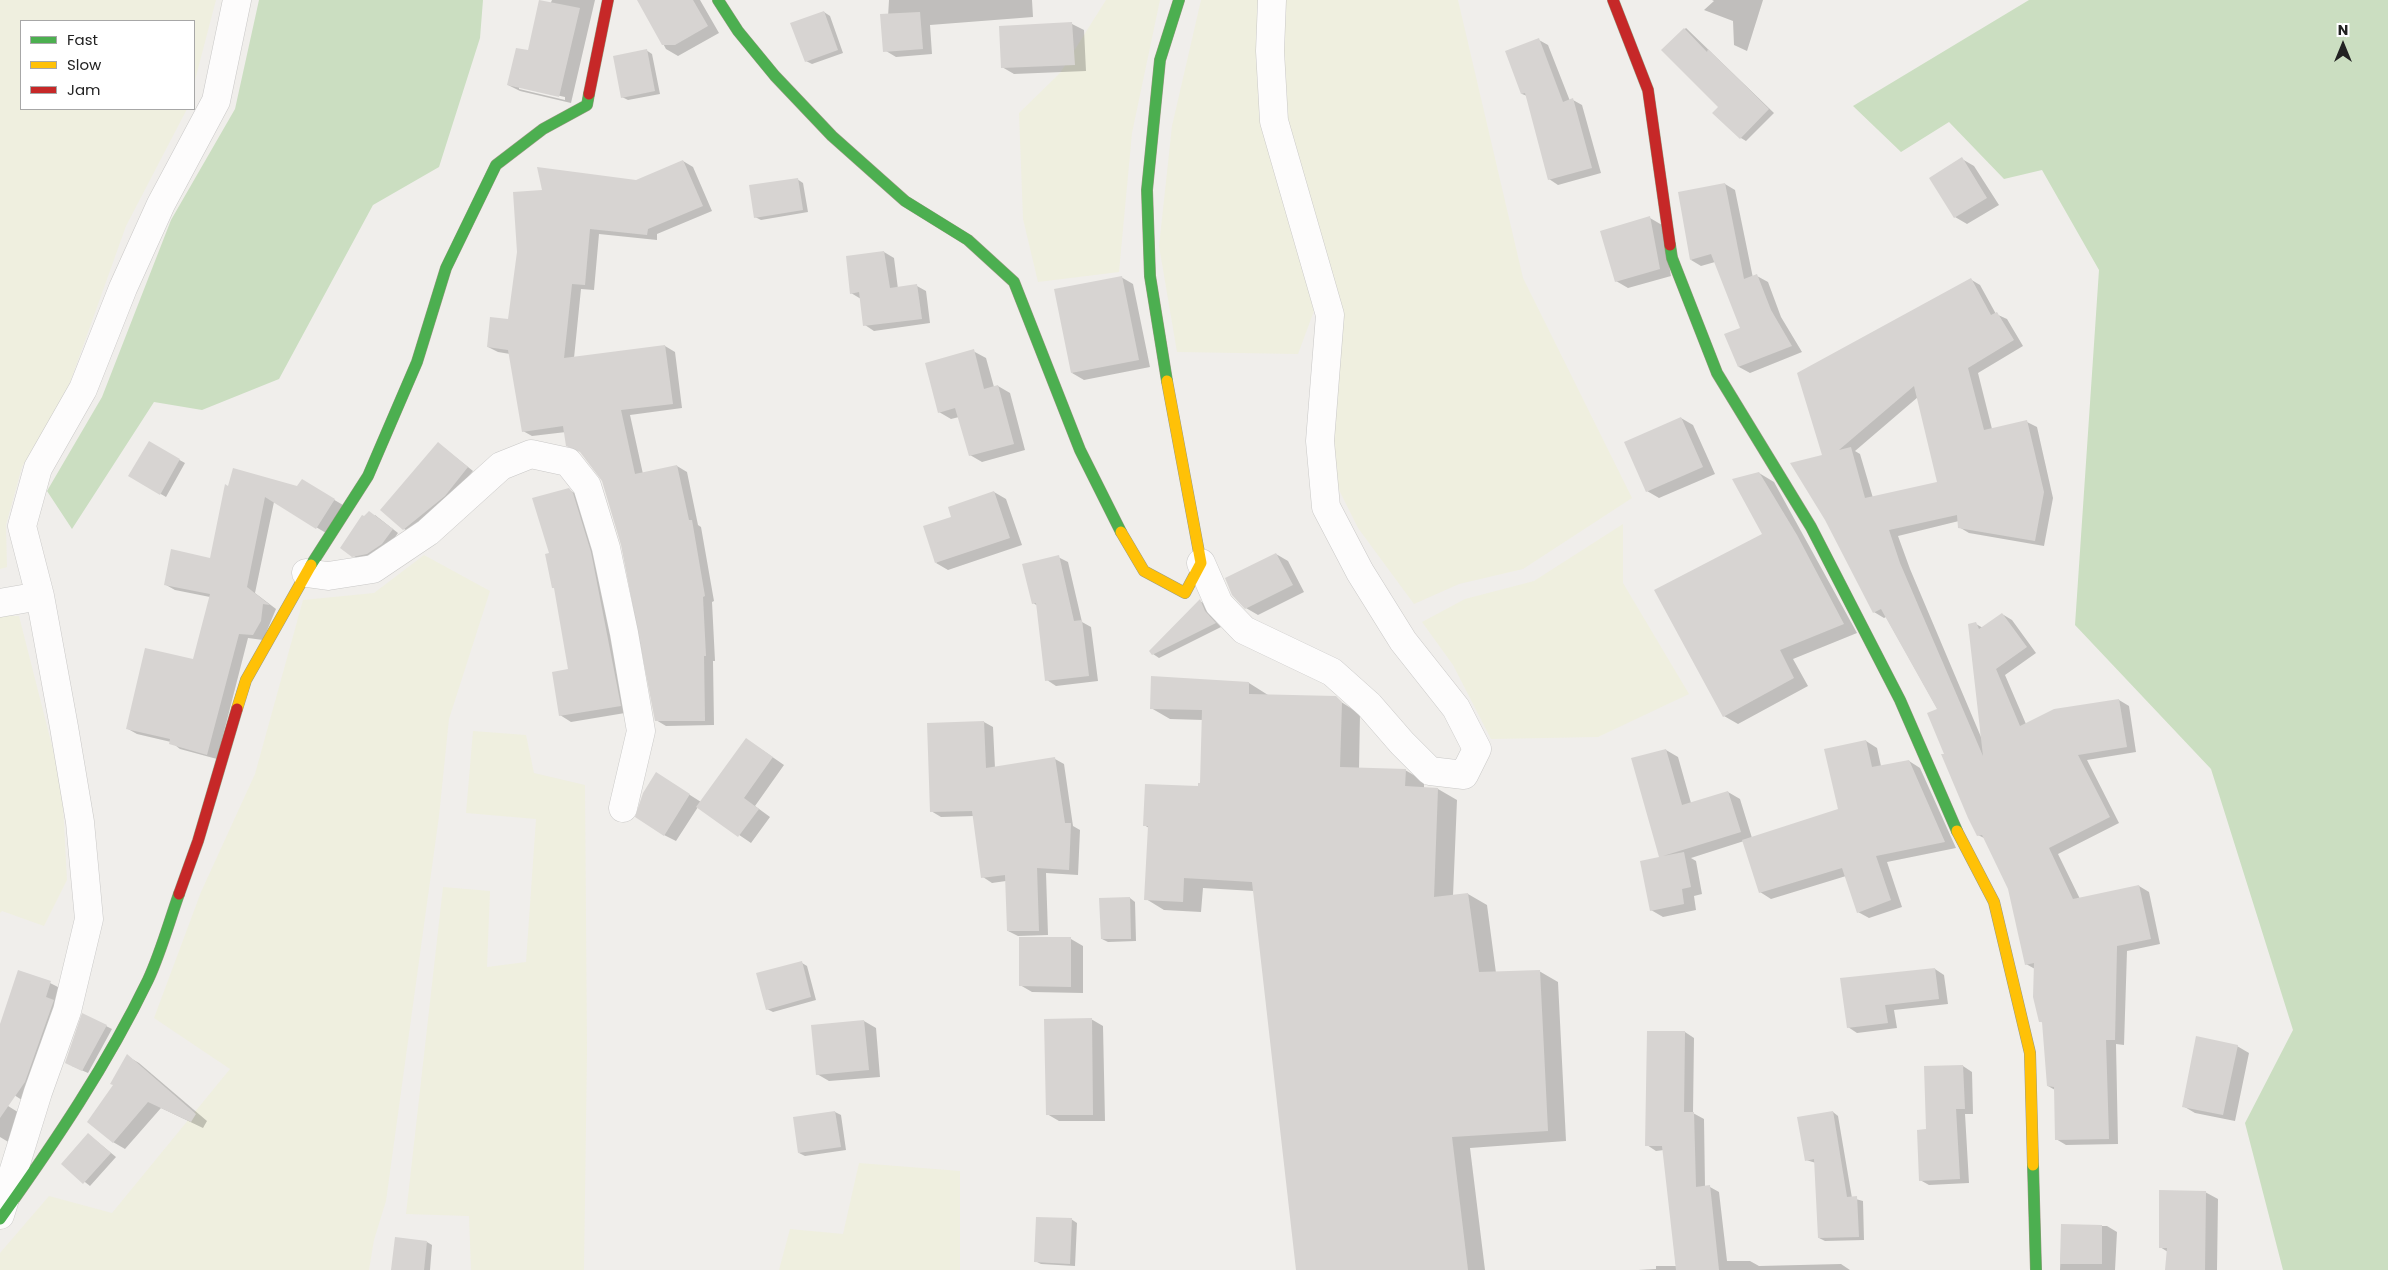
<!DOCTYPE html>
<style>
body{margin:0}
#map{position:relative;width:2388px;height:1270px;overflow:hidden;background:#f0eeeb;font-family:Poppins,sans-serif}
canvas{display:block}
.legend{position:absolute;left:20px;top:20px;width:175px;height:90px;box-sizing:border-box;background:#fff;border:1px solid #a7a7a7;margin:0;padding:6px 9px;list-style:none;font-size:15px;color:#222}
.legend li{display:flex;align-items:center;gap:10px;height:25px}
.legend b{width:25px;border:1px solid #a7a7a7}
.north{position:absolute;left:2318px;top:20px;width:50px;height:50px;-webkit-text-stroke:4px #fff;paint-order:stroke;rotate:0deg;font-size:14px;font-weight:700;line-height:20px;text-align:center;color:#222}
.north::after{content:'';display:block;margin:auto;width:18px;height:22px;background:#222;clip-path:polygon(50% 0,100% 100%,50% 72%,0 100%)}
</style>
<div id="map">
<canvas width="2388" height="1270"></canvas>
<ul class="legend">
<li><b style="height:6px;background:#4caf50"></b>Fast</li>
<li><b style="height:6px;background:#ffc107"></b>Slow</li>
<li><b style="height:6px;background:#c62828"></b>Jam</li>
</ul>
<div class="north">N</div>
</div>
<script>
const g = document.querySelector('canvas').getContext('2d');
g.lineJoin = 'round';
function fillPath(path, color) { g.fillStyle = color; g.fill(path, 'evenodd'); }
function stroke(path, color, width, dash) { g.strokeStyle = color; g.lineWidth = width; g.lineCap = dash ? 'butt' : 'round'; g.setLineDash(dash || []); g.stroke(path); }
const farmland = new Path2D(`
 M 0,0 L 216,0 L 194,84 L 194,21 L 21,21 L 21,109 L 187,109 L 126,226 L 67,391 L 22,467 L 6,525 L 7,567 L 0,569 Z
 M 1106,0 L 1160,0 L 1132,133 L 1119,272 L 1038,282 L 1023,219 L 1019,113 L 1060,73 Z
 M 1201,0 L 1262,0 L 1265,127 L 1314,311 L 1298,354 L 1177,352 L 1159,246 L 1172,126 Z
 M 1284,0 L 1458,0 L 1523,278 L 1632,498 L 1523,569 L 1459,584 L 1414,604 L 1358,528 L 1334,480 L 1330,444 L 1339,311 L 1283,117 L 1282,38 Z
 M 1623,524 L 1623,583 L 1689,694 L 1598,737 L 1491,739 L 1453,665 L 1422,622 L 1465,599 L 1534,581 Z
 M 424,555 L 490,591 L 449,719 L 439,816 L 386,1201 L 374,1240 L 369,1270 L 0,1270 L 0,1253 L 49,1196 L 112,1213 L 230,1069 L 154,1018 L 201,892 L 255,774 L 303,600 L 374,593 Z
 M 0,616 L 19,616 L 62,785 L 67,880 L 44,926 L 2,911 L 0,913 Z
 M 473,731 L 526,735 L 534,773 L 585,785 L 587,1050 L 584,1270 L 471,1270 L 469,1216 L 406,1214 L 443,887 L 490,891 L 487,967 L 526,962 L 536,819 L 466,813 Z
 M 859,1163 L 960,1171 L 960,1270 L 779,1270 L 790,1229 L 843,1234 Z`);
const forest = new Path2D(`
 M 259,0 L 483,0 L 480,38 L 439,167 L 373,205 L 279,379 L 202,410 L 154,402 L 72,529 L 47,491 L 102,397 L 171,220 L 235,109 Z
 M 2029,0 L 2388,0 L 2388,1270 L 2283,1270 L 2245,1123 L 2293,1030 L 2211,769 L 2075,625 L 2099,270 L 2042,170 L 2004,179 L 1949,122 L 1901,152 L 1853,106 Z`);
const shadow = new Path2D(`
 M 552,0 L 595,0 L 571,103 L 520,91 L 508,85 L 529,52 ZM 519,87 L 565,97 L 565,100 L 519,89 Z
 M 639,0 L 700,0 L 719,33 L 678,56 L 666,49 Z
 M 889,0 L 1032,0 L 1033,17 L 930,25 L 932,54 L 896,57 L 886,51 Z
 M 1712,0 L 1763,0 L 1747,51 L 1734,45 L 1733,21 L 1704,10 L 1714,1 Z
 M 824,12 L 830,16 L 843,53 L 812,64 L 806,61 Z
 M 1072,24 L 1084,30 L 1086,71 L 1014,74 L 1002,67 L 1000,27 Z
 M 1686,28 L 1774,113 L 1746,141 L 1741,138 L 1720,107 L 1663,50 Z
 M 1539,40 L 1548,45 L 1570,101 L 1573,100 L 1582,105 L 1601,173 L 1558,185 L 1549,179 L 1527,96 L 1522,94 L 1506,52 Z
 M 646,50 L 652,54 L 660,94 L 628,100 L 622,97 Z
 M 1962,159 L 1974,166 L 1999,205 L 1967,224 L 1955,217 L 1931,178 Z
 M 683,161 L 693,167 L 712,211 L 657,234 L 657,240 L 599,234 L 594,290 L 581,289 L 574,358 L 665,346 L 675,352 L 682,408 L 630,415 L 643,474 L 677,466 L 687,472 L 698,525 L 701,527 L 714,601 L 712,602 L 715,661 L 713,661 L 714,725 L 666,726 L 656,720 L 622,544 L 603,481 L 566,432 L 532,436 L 523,431 L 510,354 L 498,352 L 488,347 L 510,321 L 518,252 L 636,181 Z
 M 797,179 L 803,183 L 808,212 L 761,220 L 755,217 Z
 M 1725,184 L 1735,190 L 1753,278 L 1757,276 L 1768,282 L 1781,317 L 1802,352 L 1750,373 L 1739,367 L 1741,328 L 1715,262 L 1701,266 L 1691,260 Z
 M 1650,218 L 1662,225 L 1671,276 L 1628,288 L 1616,281 Z
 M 884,252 L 894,258 L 898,289 L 917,286 L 926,291 L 930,323 L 874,331 L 865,325 L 861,299 L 851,293 Z
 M 1121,277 L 1133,284 L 1150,367 L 1084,380 L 1072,373 Z
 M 1970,279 L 1980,285 L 1996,314 L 2007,319 L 2023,346 L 1978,373 L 1992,429 L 2027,422 L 2037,427 L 2053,498 L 2044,546 L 1969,533 L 1959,527 L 1959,521 L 1898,536 L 1910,569 L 1981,737 L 1976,624 L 1983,628 L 2002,614 L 2012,620 L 2036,653 L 2005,675 L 2026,724 L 2119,700 L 2129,706 L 2136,752 L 2087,760 L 2119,823 L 2058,854 L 2080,899 L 2139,886 L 2149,892 L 2160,944 L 2127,951 L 2124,1045 L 2116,1044 L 2118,1144 L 2066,1145 L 2056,1139 L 2055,1090 L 2048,1086 L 2043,1023 L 2040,1021 L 2035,969 L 2026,964 L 2010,889 L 1986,839 L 1978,835 L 1946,755 L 1938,710 L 1886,617 L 1884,618 L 1874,612 L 1824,456 ZM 1918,397 L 1939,483 L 1873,498 L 1860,454 L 1855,451 Z
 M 973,351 L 986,358 L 994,387 L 998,386 L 1010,393 L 1025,450 L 982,462 L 970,455 L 959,417 L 951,419 L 939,412 Z
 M 1681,418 L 1693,425 L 1715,474 L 1659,498 L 1647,491 Z
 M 149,443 L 185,463 L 166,497 L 130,476 Z
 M 438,443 L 473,471 L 450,499 L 410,532 L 404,529 Z
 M 1759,473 L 1774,482 L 1857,633 L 1793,659 L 1808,686 L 1738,724 L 1724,716 L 1764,534 Z
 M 302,481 L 343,505 L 326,533 L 274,502 L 255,593 L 276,609 L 263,640 L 248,638 L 217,759 L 180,749 L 171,742 L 137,734 L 128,729 L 194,661 L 210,597 L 175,590 L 166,585 L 211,559 L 226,486 L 298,488 Z
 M 569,490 L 580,496 L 631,712 L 571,722 L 560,715 L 569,670 L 551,554 Z
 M 994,492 L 1006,499 L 1022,545 L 948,570 L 936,563 Z
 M 375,515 L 398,533 L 388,547 L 373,557 L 359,559 L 352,555 Z
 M 1276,554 L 1288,561 L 1304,592 L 1258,615 L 1246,608 Z
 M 1058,557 L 1068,562 L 1082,622 L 1091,627 L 1098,681 L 1056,686 L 1047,680 L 1038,606 L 1033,603 Z
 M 1200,601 L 1205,604 L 1210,615 L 1221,627 L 1159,658 L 1153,654 Z
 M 1249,683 L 1268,695 L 1335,698 L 1360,714 L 1359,769 L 1405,770 L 1424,781 L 1424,788 L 1438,789 L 1457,800 L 1453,896 L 1468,894 L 1487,905 L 1496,973 L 1539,971 L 1558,982 L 1566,1141 L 1470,1148 L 1485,1270 L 1298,1270 L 1254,891 L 1203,888 L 1201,912 L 1164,910 L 1146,899 L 1149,828 L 1144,825 L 1202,784 L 1203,720 L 1170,719 L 1151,708 Z
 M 984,722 L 993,727 L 995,768 L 1055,759 L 1064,764 L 1073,826 L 1080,830 L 1078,875 L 1046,873 L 1048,935 L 1018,936 L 1008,931 L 1006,881 L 992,883 L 983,877 L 974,816 L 941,817 L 931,811 Z
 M 1866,741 L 1877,748 L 1881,766 L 1909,761 L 1920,768 L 1956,848 L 1887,862 L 1902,907 L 1869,918 L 1858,912 L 1846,876 L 1771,899 L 1760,892 L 1744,841 L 1691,858 L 1696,861 L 1702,894 L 1694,896 L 1696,910 L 1663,917 L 1651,910 L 1661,858 L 1666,750 L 1678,757 L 1691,803 L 1728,792 L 1740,799 L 1752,838 L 1839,810 Z
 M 758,747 L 784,765 L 755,806 L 770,817 L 751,843 L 698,807 L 676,841 L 664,835 L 668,781 L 701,802 Z
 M 1130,898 L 1135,902 L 1136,941 L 1108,942 L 1102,939 Z
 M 1071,939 L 1083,946 L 1083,993 L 1032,992 L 1020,985 Z
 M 802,963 L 807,966 L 816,1000 L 773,1012 L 767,1009 Z
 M 1935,969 L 1944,975 L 1948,1004 L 1894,1010 L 1897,1028 L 1857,1033 L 1848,1027 Z
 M 50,983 L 60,988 L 25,1102 L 0,1086 L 0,1028 Z
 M 1091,1019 L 1103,1026 L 1105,1121 L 1059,1121 L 1047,1114 Z
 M 864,1021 L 876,1028 L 880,1077 L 829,1081 L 817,1074 Z
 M 106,1026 L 112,1029 L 88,1073 L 72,1066 Z
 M 1685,1032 L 1694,1038 L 1693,1113 L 1704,1119 L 1705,1187 L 1710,1187 L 1719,1192 L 1727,1261 L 1750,1261 L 1759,1266 L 1841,1264 L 1850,1270 L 1638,1270 L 1656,1269 L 1656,1266 L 1676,1266 L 1664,1150 L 1656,1151 L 1647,1145 Z
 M 2237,1046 L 2249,1053 L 2235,1121 L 2195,1113 L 2183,1106 Z
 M 127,1056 L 139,1063 L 207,1121 L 203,1128 L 161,1108 L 125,1149 L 113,1142 L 115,1085 Z
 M 1963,1066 L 1972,1072 L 1973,1114 L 1965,1114 L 1969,1183 L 1929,1185 L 1920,1180 L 1927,1131 Z
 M 0,1101 L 21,1114 L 10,1143 L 0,1137 Z
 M 835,1112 L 841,1115 L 846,1150 L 805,1156 L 799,1153 Z
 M 1833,1112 L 1838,1116 L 1852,1198 L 1863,1201 L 1864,1240 L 1825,1241 L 1819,1238 L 1816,1163 L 1806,1160 Z
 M 88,1134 L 116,1157 L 90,1186 L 62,1164 Z
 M 2205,1192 L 2218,1199 L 2217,1270 L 2167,1270 L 2168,1252 L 2160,1247 Z
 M 1071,1219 L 1077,1223 L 1075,1266 L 1041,1264 L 1035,1261 Z
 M 2062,1226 L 2107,1226 L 2117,1232 L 2115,1270 L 2060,1270 Z
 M 427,1242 L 432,1245 L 430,1270 L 392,1270 Z`);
const building = new Path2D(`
 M 539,0 L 580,8 L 559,97 L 507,85 L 516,48 L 528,50 Z
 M 637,0 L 693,0 L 708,26 L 675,45 L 662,45 Z
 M 824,11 L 838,50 L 805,62 L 790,23 Z
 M 920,12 L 923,49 L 883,52 L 880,14 Z
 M 1072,22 L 1075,65 L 1001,68 L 999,26 Z
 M 1684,28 L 1707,52 L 1708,49 L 1769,109 L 1740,139 L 1712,113 L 1718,107 L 1661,50 Z
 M 1539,38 L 1563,102 L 1573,98 L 1592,168 L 1548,180 L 1525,93 L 1521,94 L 1505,51 Z
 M 647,49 L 655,91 L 621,98 L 613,56 Z
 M 1962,157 L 1987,198 L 1954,218 L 1929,178 Z
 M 683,160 L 703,206 L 648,229 L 647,235 L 590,229 L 585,285 L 572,284 L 564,358 L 665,345 L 673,404 L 621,410 L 635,474 L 677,465 L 689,520 L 692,520 L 705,596 L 703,597 L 706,656 L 704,656 L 705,721 L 655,721 L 621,545 L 602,481 L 580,452 L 566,446 L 563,426 L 522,432 L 508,350 L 487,347 L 490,317 L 508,319 L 517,252 L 513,192 L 542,190 L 537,167 L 636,180 Z
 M 798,178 L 803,210 L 754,218 L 749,185 Z
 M 1725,183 L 1744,279 L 1757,274 L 1771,310 L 1792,346 L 1738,367 L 1724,334 L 1740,328 L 1711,254 L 1690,260 L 1678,192 Z
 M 1650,216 L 1660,269 L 1615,282 L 1600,231 Z
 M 884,251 L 890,288 L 917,284 L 922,319 L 863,326 L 859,292 L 850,294 L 846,256 Z
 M 1122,276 L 1139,360 L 1071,373 L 1054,289 Z
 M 1971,278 L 1991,315 L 1997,312 L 2014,340 L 1968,368 L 1984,430 L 2027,420 L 2044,492 L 2035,541 L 1958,528 L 1957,515 L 1889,530 L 1900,563 L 1983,756 L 1968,624 L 1976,622 L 1979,629 L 2002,613 L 2027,647 L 1996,669 L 2020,726 L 2054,709 L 2119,699 L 2127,747 L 2078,755 L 2110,817 L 2049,848 L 2073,899 L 2139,885 L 2151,939 L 2117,946 L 2115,1040 L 2106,1040 L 2109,1139 L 2055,1140 L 2054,1087 L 2047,1086 L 2042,1022 L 2039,1022 L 2033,997 L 2034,963 L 2025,965 L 2008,889 L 1982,835 L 1977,836 L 1968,818 L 1941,754 L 1944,754 L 1927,713 L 1937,709 L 1881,609 L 1873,613 L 1825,520 L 1790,463 L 1822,455 L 1797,373 ZM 1914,386 L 1937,482 L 1865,498 L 1851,447 L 1839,450 Z
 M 974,349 L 984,389 L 998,385 L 1014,444 L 969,456 L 955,408 L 938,413 L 925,363 Z
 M 1681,417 L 1703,467 L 1646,492 L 1624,442 Z
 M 149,441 L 180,459 L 160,495 L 128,476 Z
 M 438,442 L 468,467 L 445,496 L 403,530 L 380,510 Z
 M 233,468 L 297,486 L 302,479 L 335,499 L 316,529 L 265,497 L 247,587 L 270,605 L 263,604 L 261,621 L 253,635 L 239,634 L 207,755 L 169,744 L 170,739 L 126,729 L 145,648 L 193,659 L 210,594 L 164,585 L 171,549 L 210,558 L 225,484 L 228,486 Z
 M 1759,472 L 1797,535 L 1844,624 L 1780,650 L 1794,678 L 1723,717 L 1654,590 L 1762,534 L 1732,479 Z
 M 569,488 L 573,493 L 591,552 L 621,706 L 559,716 L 552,672 L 568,669 L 554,588 L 552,588 L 545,554 L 549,553 L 532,498 Z
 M 994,491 L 1010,538 L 935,563 L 923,526 L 951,517 L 948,507 Z
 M 369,511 L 393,529 L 382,544 L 367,554 L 352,557 L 340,548 L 362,515 L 364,516 Z
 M 1276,553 L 1293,585 L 1245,609 L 1232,595 L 1225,578 Z
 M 1059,555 L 1074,621 L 1082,620 L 1089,676 L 1045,681 L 1036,603 L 1032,604 L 1022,564 Z
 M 1200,599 L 1205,611 L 1216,623 L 1152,655 L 1149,651 Z
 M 1151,676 L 1249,682 L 1249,694 L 1336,696 L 1342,702 L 1340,767 L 1406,769 L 1405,786 L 1438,788 L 1434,897 L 1468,893 L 1479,972 L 1540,970 L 1548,1131 L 1452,1137 L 1468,1270 L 1296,1270 L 1252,882 L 1184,878 L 1183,902 L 1144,900 L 1148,826 L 1143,826 L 1145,784 L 1198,786 L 1198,783 L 1200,783 L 1202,710 L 1150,709 Z
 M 984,721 L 986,768 L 1055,757 L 1065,823 L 1071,823 L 1069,870 L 1037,868 L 1039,931 L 1007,931 L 1005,875 L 981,878 L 972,811 L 930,812 L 927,723 Z
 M 746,738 L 773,757 L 744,798 L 759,809 L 738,837 L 696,807 Z
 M 1866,740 L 1872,767 L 1909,760 L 1945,842 L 1876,856 L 1891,900 L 1857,913 L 1842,868 L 1759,893 L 1742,840 L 1838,809 L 1824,749 Z
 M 1666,749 L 1682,805 L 1728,791 L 1741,832 L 1663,856 L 1684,852 L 1691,887 L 1682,889 L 1684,904 L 1650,911 L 1640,861 L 1659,857 L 1631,758 Z
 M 656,772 L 690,794 L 664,836 L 635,817 L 643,793 Z
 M 1130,897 L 1131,939 L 1101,939 L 1099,898 Z
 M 1019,937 L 1071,937 L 1071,987 L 1019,986 Z
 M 802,961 L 811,997 L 766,1010 L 756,973 Z
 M 1935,968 L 1939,999 L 1885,1005 L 1888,1023 L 1847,1028 L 1840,978 Z
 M 18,970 L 51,981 L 46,997 L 54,1000 L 25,1082 L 0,1118 L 0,1024 Z
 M 82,1013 L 107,1025 L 82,1071 L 65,1063 Z
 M 1092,1018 L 1093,1115 L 1046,1115 L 1044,1019 Z
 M 864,1020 L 869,1070 L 816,1075 L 811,1025 Z
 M 1647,1031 L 1685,1031 L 1684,1112 L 1694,1112 L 1696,1187 L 1710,1185 L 1719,1270 L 1676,1270 L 1662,1146 L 1645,1146 Z
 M 2196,1036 L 2238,1045 L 2223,1115 L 2182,1107 Z
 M 127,1054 L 196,1114 L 191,1122 L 148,1102 L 113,1143 L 87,1122 L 113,1085 L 110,1084 Z
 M 1963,1065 L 1965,1109 L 1956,1109 L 1960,1179 L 1919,1181 L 1917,1130 L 1926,1129 L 1924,1066 Z
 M 835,1111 L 841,1147 L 798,1153 L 793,1117 Z
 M 1833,1111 L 1847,1197 L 1857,1196 L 1859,1237 L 1818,1238 L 1814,1159 L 1805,1161 L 1797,1117 Z
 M 88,1133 L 111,1153 L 83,1184 L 61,1164 Z
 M 2159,1190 L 2206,1191 L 2205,1270 L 2165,1270 L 2167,1248 L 2159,1248 Z
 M 1036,1217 L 1072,1218 L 1070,1264 L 1034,1262 Z
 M 2061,1224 L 2102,1225 L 2102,1264 L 2060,1264 Z
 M 395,1237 L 427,1241 L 424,1270 L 391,1270 Z`);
const street = new Path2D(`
 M 1201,563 L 1219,604 L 1244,630 L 1332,672 L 1369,705 L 1402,743 L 1430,771 L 1464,775 L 1477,749 L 1456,708 L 1403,641 L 1360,572 L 1326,507 L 1320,441 L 1330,315 L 1274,121 L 1270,51 L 1272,0
 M 306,573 L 328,576 L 373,569 L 428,532 L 501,466 L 531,454 L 568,462 L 587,486 L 606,548 L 624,633 L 641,731 L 623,808
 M 0,603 L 40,596
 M 0,1215 L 38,1092 L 67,1011 L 89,919 L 80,822 L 64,727 L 40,596 L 22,526 L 38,468 L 83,389 L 123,288 L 161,204 L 216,101 L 237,0`);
const fast = new Path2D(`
 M 718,0 L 738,31 L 775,76 L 832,136 L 905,201 L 968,240 L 1014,282 L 1080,450 L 1121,532
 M 1670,245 L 1672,258 L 1717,373 L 1811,527 L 1900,700 L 1957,831
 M 1167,381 L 1150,276 L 1147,190 L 1160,60 L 1179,0
 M 311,565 L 368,476 L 417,362 L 446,268 L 496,165 L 543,129 L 587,105 L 589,94
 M 2033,1165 L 2036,1270
 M 0,1219 C 55,1142 107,1065 148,980 C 161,952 169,922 179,894`);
const slow = new Path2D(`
 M 1121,532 L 1144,571 L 1185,593 L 1201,563 L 1167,381
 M 237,709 L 246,680 L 311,565
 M 1957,831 L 1994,902 L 2030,1053 L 2033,1165`);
const jam = new Path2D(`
 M 1613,0 L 1648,90 L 1670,245
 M 589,94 L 608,0
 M 179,894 L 198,841 L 237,709`);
fillPath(farmland, '#efefdf');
fillPath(forest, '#cbdec1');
fillPath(shadow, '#0003');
fillPath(building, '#d7d4d2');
stroke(street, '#c9c8c7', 29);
stroke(fast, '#999a82', 12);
stroke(slow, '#999a82', 12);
stroke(jam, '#999a82', 12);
stroke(street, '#fdfcfc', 28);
stroke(fast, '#4caf50', 11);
stroke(slow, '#ffc107', 11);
stroke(jam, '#c62828', 11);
</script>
